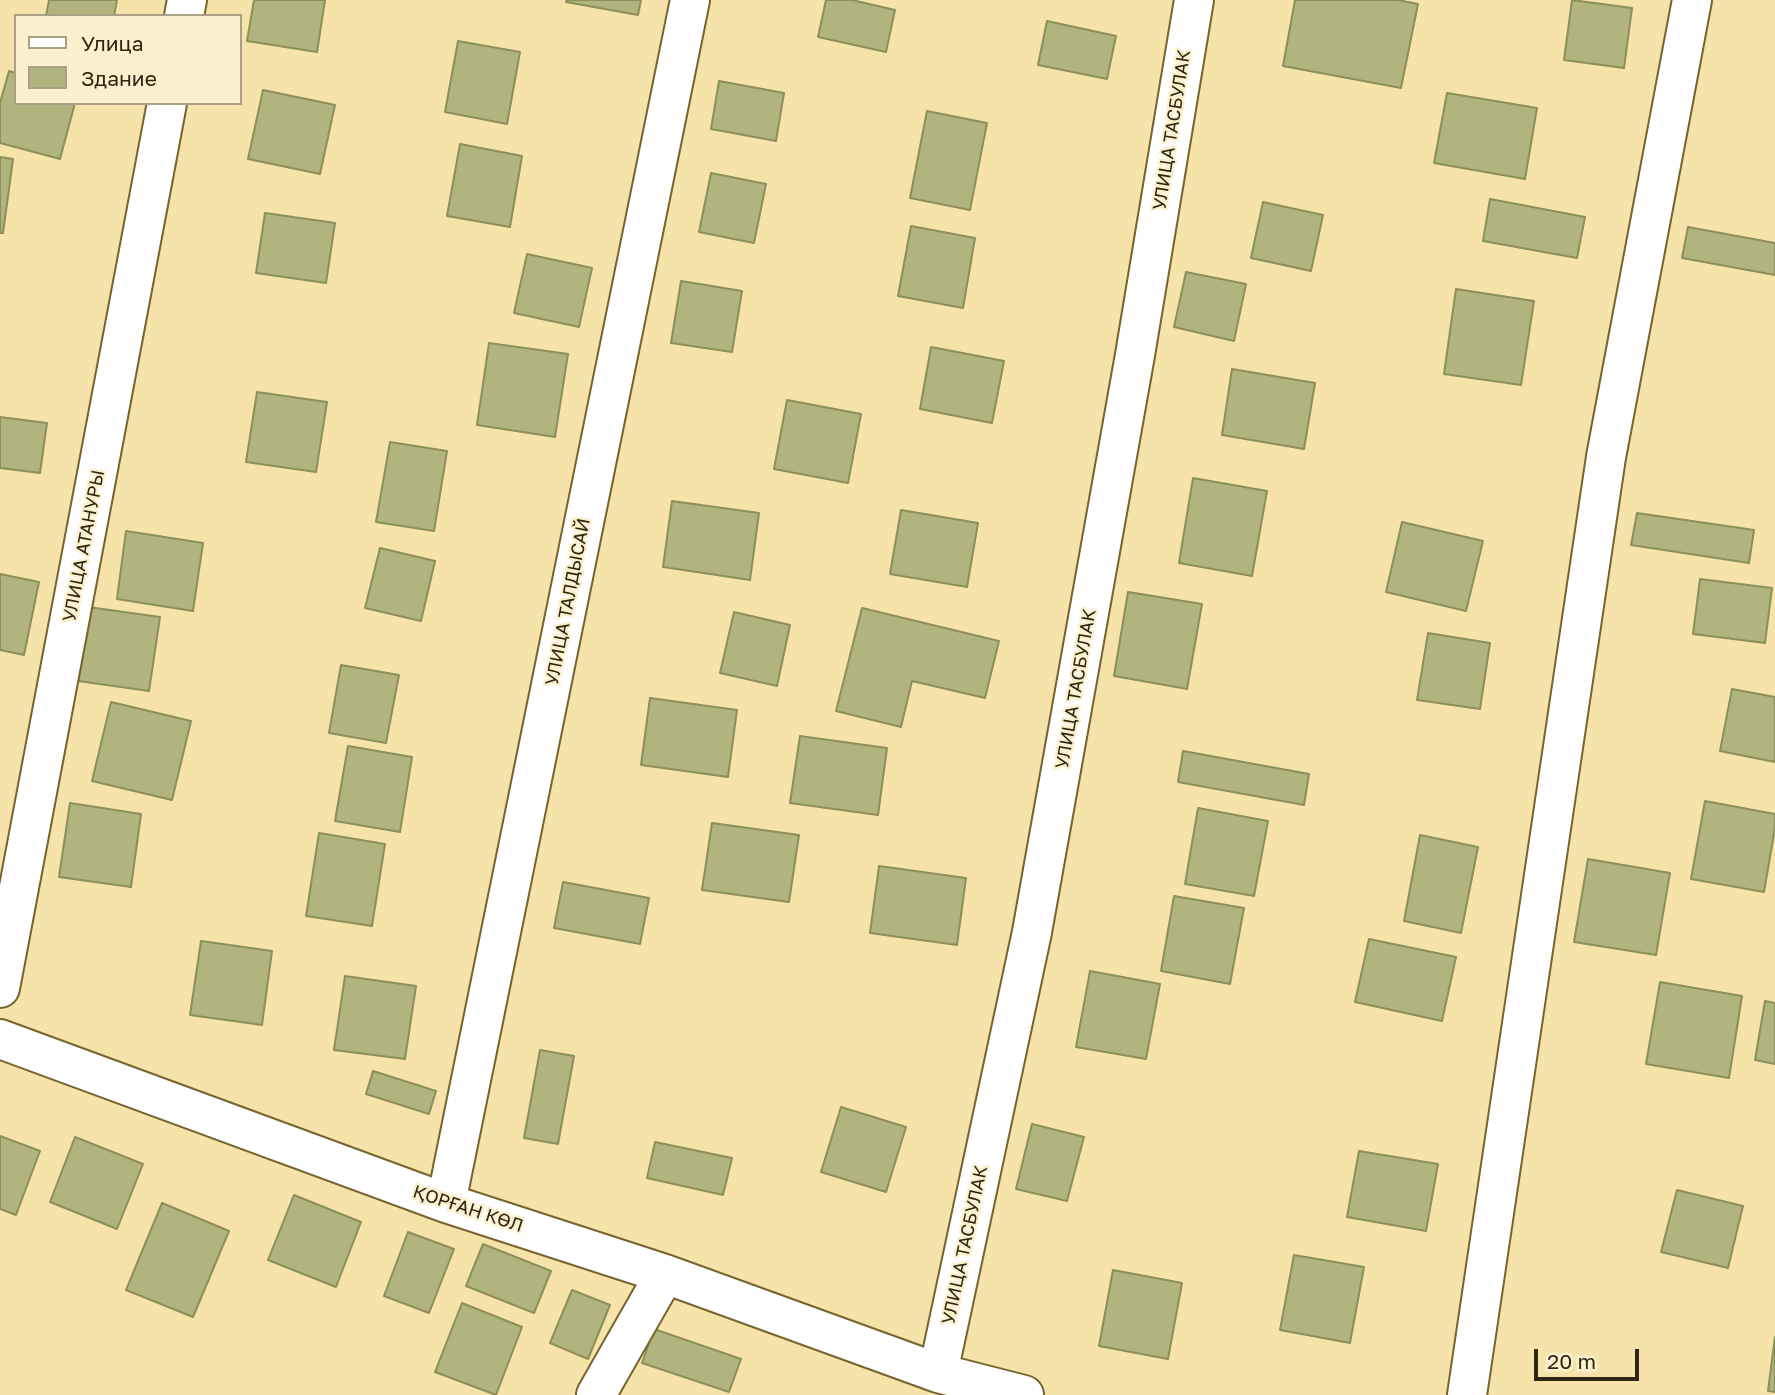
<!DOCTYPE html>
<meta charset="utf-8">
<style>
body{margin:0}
#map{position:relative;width:1775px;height:1395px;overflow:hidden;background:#f6e3aa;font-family:"Golos Text",sans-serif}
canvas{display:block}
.legend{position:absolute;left:14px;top:14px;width:228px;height:91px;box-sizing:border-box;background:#fcf1cf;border:2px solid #aaa083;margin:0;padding:9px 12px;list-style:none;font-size:21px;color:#2e2610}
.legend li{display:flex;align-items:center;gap:14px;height:35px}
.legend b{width:35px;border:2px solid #aaa083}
.scale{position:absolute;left:1534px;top:1349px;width:105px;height:32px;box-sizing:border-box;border:4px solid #2e2610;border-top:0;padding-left:9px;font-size:21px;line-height:24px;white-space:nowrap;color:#2e2610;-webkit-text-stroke:5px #fcf1cf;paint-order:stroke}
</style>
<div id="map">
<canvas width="1775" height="1395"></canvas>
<ul class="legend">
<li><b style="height:9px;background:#fff"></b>Улица</li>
<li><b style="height:19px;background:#b1b47c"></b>Здание</li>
</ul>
<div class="scale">20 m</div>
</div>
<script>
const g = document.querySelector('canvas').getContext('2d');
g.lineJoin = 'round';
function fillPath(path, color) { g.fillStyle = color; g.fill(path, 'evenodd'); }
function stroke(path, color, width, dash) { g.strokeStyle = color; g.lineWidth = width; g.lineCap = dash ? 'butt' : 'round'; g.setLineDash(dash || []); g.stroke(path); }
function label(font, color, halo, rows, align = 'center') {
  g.font = font + ' "Golos Text",sans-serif'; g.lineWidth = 5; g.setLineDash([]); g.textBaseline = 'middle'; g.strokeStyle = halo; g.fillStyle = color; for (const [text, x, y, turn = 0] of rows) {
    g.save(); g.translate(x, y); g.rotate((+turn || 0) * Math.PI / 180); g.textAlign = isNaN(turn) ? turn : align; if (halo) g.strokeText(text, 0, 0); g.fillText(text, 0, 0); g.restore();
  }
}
const building = new Path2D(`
 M 49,0 L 117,0 L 114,16 L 46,16 Z
 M 254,0 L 325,0 L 317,52 L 247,41 Z
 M 567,0 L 641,0 L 638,15 L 566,2 Z
 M 826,0 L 852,0 L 895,10 L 886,52 L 818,37 Z
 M 1295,0 L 1398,0 L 1418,4 L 1401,88 L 1283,66 Z
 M 1572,0 L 1632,8 L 1624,68 L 1564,60 Z
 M 1047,21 L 1116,36 L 1107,79 L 1038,65 Z
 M 458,41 L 520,52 L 507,124 L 445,112 Z
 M 9,71 L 16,73 L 16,103 L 75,103 L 60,159 L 0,143 L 0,103 Z
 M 719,81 L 784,93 L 776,141 L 711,129 Z
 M 263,90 L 335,105 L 320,174 L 248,159 Z
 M 1447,93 L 1537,108 L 1525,179 L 1434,163 Z
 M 927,111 L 987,123 L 970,210 L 910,198 Z
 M 460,144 L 522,156 L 510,227 L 447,216 Z
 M 0,157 L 13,159 L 3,233 L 0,233 Z
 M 711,173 L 766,184 L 754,243 L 699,232 Z
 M 1490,199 L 1585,217 L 1577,258 L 1483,241 Z
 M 1263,202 L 1323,215 L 1311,271 L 1251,258 Z
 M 265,213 L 335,223 L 326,283 L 256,273 Z
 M 911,226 L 975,238 L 963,308 L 898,296 Z
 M 1688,227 L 1775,243 L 1775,275 L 1682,258 Z
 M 527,254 L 592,268 L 579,327 L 514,313 Z
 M 1186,272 L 1246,284 L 1234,341 L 1174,327 Z
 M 681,281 L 742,291 L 732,352 L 671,343 Z
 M 1456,289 L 1534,301 L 1521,385 L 1444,374 Z
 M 489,343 L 568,354 L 555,437 L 477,425 Z
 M 931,347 L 1004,361 L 992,423 L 920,409 Z
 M 1232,369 L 1315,383 L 1304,449 L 1222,435 Z
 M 257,392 L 327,402 L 316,472 L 246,462 Z
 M 787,400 L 861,414 L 848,483 L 774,469 Z
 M 0,417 L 47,423 L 40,473 L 0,468 Z
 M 390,442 L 447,451 L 434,531 L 376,522 Z
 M 1193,478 L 1267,491 L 1252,576 L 1179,563 Z
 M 672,501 L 759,513 L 750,580 L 663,567 Z
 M 901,510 L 978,523 L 967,587 L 890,574 Z
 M 1637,513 L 1754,530 L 1749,563 L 1631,545 Z
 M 1402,522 L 1483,541 L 1466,611 L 1386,592 Z
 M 126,531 L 203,543 L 193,611 L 117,599 Z
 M 380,548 L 435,561 L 421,621 L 365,608 Z
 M 0,574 L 39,582 L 24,655 L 0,650 Z
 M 1700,579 L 1772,588 L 1765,643 L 1693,634 Z
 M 1128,592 L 1202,604 L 1187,689 L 1114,676 Z
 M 88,607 L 160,617 L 149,691 L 78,681 Z
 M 862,608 L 999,641 L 985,698 L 912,681 L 901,727 L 836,711 Z
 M 734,612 L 790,625 L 777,686 L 720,673 Z
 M 1428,633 L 1490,643 L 1480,709 L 1417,700 Z
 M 341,665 L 399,675 L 386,743 L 329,733 Z
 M 1732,689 L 1775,697 L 1775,762 L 1720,751 Z
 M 650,698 L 737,710 L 728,777 L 641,765 Z
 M 111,702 L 191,721 L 172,800 L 92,781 Z
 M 800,736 L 887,748 L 878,815 L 790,803 Z
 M 348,746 L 412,757 L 400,832 L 335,821 Z
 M 1183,751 L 1309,774 L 1304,805 L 1178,782 Z
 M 1705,801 L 1775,814 L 1775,828 L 1764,892 L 1691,879 Z
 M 70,803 L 141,814 L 131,887 L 59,877 Z
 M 1198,808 L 1268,821 L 1254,896 L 1185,884 Z
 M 712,823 L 799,835 L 789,902 L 702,890 Z
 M 319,833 L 385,844 L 372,926 L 306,916 Z
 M 1420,835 L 1478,847 L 1461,933 L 1404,921 Z
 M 1588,859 L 1670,873 L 1656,955 L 1574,942 Z
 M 879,866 L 966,878 L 957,945 L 870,933 Z
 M 563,882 L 649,898 L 640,944 L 554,928 Z
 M 1174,896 L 1244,908 L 1230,984 L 1161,971 Z
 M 1369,939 L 1456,957 L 1442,1021 L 1355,1002 Z
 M 201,941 L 272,951 L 262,1025 L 190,1015 Z
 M 1090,971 L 1160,984 L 1146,1059 L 1076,1047 Z
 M 345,976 L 416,986 L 405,1059 L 334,1050 Z
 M 1660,982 L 1742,996 L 1729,1078 L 1646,1064 Z
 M 1765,1001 L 1775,1003 L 1775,1064 L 1755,1060 Z
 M 540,1050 L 574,1056 L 558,1144 L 524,1138 Z
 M 373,1071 L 436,1091 L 429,1114 L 366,1094 Z
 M 841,1107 L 906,1127 L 886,1192 L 821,1172 Z
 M 1032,1124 L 1084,1137 L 1067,1201 L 1016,1189 Z
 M 0,1136 L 40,1151 L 16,1215 L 0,1209 Z
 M 75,1137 L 143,1164 L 117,1229 L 50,1202 Z
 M 655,1142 L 732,1158 L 723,1195 L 647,1178 Z
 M 1359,1151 L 1438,1164 L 1426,1231 L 1347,1217 Z
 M 1677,1190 L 1743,1206 L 1728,1268 L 1661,1252 Z
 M 294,1195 L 361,1222 L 336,1287 L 268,1260 Z
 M 162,1203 L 229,1231 L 193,1317 L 126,1290 Z
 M 408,1232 L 454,1249 L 429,1313 L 384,1296 Z
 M 483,1244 L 551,1271 L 534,1313 L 466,1286 Z
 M 1294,1255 L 1364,1267 L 1350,1343 L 1280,1330 Z
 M 1113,1270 L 1182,1283 L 1168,1359 L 1099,1346 Z
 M 572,1290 L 610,1305 L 588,1359 L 550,1343 Z
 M 462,1303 L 522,1327 L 496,1395 L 435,1372 Z
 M 654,1329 L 741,1359 L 729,1392 L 642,1363 Z
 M 1775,1337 L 1775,1392 L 1768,1391 Z`);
const minor = new Path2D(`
 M 184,16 L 187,0
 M 0,988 L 167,103
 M 0,1039 L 446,1203 L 665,1274 L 938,1373 L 1024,1395
 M 446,1203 L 690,0
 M 938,1373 L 1032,932 L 1135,355 L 1194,0
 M 596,1395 L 665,1274
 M 1467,1395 L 1606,457 L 1692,0`);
const streetNames = [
 ["УЛИЦА ТАСБУЛАК",1172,130,-81],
 ["УЛИЦА АТАНУРЫ",84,546,-79],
 ["УЛИЦА ТАЛДЫСАЙ",568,602,-79],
 ["УЛИЦА ТАСБУЛАК",1076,689,-80],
 ["ҚОРҒАН КӨЛ",468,1209,18],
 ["УЛИЦА ТАСБУЛАК",965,1245,-78]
];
fillPath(building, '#b1b47c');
stroke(building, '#8c8f58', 2);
stroke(minor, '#76642f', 42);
stroke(minor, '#fff', 38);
label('18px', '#2e2610', '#fcf1cf', streetNames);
</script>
